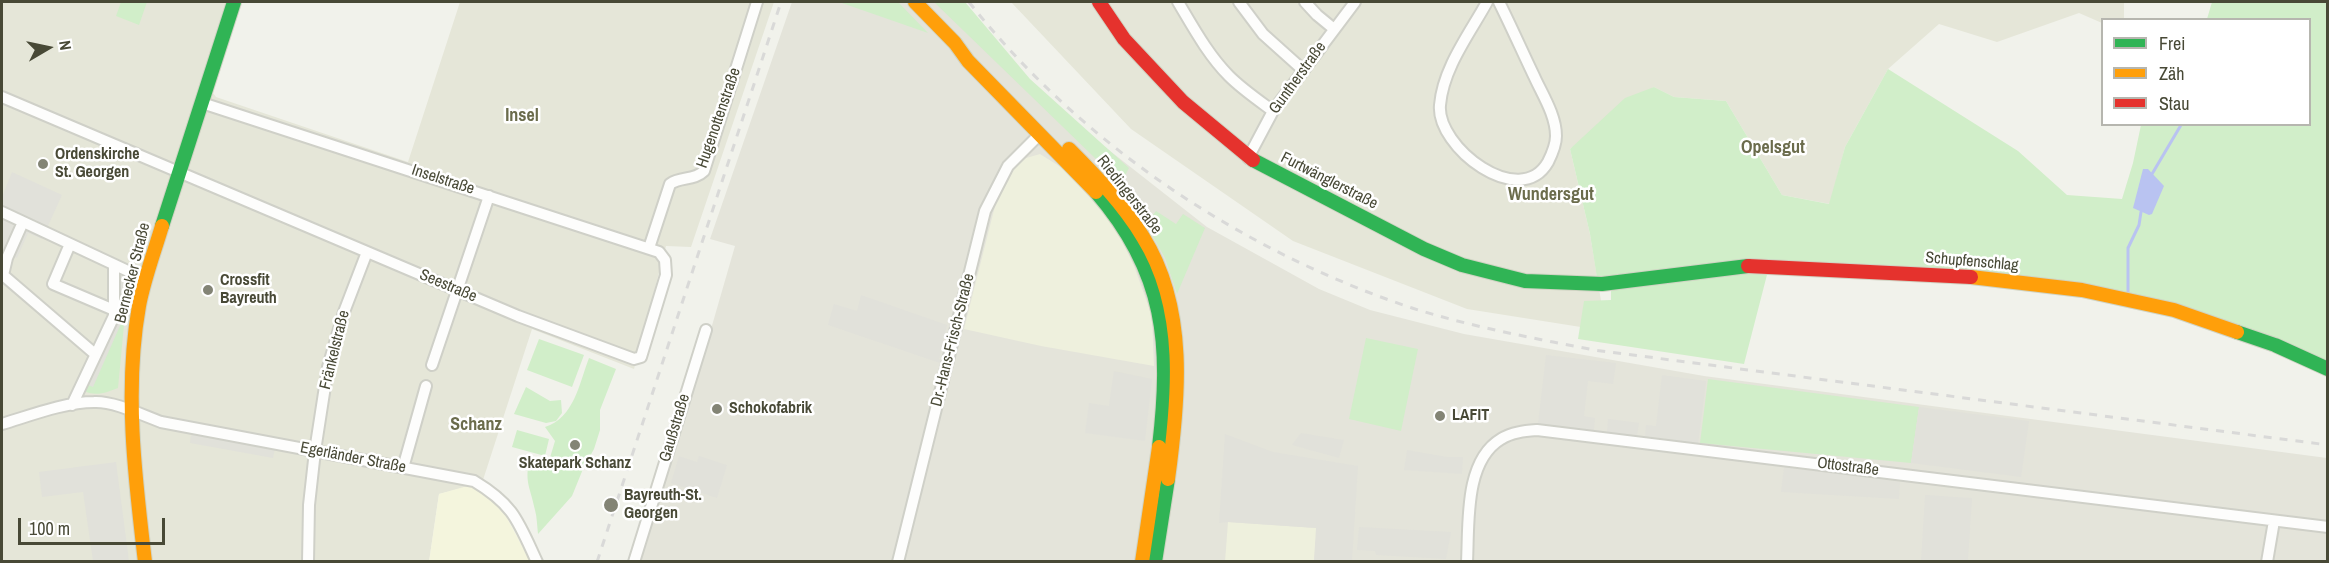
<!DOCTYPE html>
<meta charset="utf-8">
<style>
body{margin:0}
#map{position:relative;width:2329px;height:563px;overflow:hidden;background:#f1f2eb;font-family:"Archivo Narrow",sans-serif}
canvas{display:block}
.frame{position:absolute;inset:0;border:3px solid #484936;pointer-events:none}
.legend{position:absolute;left:2101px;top:18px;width:210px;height:108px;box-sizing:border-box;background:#fff;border:2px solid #b6b6af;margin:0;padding:8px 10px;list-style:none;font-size:18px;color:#484936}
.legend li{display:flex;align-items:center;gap:12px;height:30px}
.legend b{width:30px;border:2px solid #b6b6af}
.north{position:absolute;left:18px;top:18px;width:60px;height:60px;-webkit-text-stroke:4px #fff;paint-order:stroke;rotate:81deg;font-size:16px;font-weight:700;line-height:24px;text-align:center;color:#484936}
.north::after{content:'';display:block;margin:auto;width:21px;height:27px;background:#484936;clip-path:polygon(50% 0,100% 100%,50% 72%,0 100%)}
.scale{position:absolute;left:18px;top:518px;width:147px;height:27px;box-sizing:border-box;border:3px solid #484936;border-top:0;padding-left:8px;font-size:18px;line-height:21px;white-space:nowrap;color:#484936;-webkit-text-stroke:4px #fff;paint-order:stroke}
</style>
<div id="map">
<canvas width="2329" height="563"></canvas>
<div class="frame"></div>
<ul class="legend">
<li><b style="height:8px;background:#30b455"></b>Frei</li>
<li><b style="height:8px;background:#ff9f0a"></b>Zäh</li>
<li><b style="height:8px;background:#e5322d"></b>Stau</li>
</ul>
<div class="north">N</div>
<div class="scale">100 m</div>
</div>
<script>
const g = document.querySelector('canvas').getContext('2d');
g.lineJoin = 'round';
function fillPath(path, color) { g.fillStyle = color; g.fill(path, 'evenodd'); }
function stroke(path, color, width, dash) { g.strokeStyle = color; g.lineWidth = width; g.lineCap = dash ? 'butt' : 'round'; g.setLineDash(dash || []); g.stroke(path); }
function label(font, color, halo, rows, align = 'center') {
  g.font = font + ' "Archivo Narrow",sans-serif'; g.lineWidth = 5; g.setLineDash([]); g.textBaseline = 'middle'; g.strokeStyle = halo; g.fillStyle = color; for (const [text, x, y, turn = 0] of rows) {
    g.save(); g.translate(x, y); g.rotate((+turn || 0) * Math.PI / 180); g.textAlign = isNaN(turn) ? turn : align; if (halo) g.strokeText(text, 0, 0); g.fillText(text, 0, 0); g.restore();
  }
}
const residential = new Path2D(`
 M 2,2 L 226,2 L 202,78 L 216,97 L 408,162 L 460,2 L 774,2 L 691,247 L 666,246 L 634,369 L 532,329 L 482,483 L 439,494 L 429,562 L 2,561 Z
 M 1011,2 L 2124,2 L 2124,19 L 2102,20 L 2102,23 L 2079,13 L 1997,42 L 1939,24 L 1888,69 L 1845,147 L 1830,204 L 1782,195 L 1726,101 L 1674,97 L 1654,87 L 1570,149 L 1590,234 L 1606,331 L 1467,309 L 1293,241 L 1131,129 Z`);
const commercial = new Path2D(`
 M 471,485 L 495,500 L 506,516 L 530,561 L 429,562 L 439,494 Z`);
const industrial = new Path2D(`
 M 792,2 L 951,2 L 1040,96 L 1207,227 L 1319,289 L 1370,310 L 1464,334 L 1704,376 L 2327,458 L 2327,561 L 640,562 L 698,374 L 735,246 L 710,239 Z`);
const education = new Path2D(`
 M 1040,154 L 1067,171 L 1116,228 L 1134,266 L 1152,316 L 1154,366 L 1041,346 L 964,329 L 996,202 L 1012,169 L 1026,158 Z
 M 1228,522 L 1317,528 L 1314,561 L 1225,562 Z`);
const green = new Path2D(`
 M 121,2 L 147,2 L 139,25 L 116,16 Z
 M 839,2 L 898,2 L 928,33 Z
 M 934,2 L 965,2 L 1030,79 L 1129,168 L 1119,187 L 1095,158 Z
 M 2212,2 L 2327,2 L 2327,369 L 2275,345 L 2082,290 L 1769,267 L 1744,364 L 1578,339 L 1584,301 L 1611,300 L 1611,284 L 1598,284 L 1590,234 L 1570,149 L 1625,98 L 1654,87 L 1674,97 L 1726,101 L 1782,195 L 1829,204 L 1845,147 L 1888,69 L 2018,151 L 2067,195 L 2122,199 L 2133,163 L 2141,125 L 2310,124 L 2310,20 L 2207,19 Z
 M 1156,211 L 1176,224 L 1183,214 L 1205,228 L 1177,294 L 1165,258 L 1146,224 Z
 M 124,276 L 134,280 L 124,325 L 118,388 C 107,392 97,397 84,391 L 84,388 L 123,319 Z
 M 1366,338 L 1418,349 L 1401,431 L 1349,419 Z
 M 539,339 L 584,355 L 572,387 L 527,370 Z
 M 589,358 L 616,369 L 600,410 L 600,430 L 594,449 L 583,469 L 572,496 L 538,534 C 537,526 537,517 535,510 C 530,486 524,482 530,457 L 549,461 L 555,441 L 545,427 C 574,418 579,384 589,358 Z
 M 1708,379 L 1919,407 L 1911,463 L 1700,443 Z
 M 526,387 L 550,401 L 561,400 L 562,413 L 556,421 L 546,423 L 514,414 Z
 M 517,430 L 549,439 L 545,456 L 512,447 Z`);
const parking = new Path2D(`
 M 12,172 L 62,195 L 42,239 L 28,233 L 17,258 L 2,251 L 2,197 Z
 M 116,276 L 124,276 L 123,319 L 93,387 L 86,384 L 115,316 Z
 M 861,295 L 947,325 L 939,359 L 946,365 L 828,325 L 834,304 L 857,311 Z
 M 1546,355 L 1616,363 L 1613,384 L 1588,381 L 1584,416 L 1595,418 L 1594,430 L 1538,424 Z
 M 1114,371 L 1152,379 L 1145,441 L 1085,433 L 1089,403 L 1109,406 Z
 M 1662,375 L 1706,381 L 1698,443 L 1645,436 L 1646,425 L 1656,426 Z
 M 1919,407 L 2029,421 L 2021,477 L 1911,463 Z
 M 1608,419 L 1639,423 L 1637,436 L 1607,432 Z
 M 191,433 L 275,448 L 273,458 L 190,443 Z
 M 1301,433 L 1344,440 L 1339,458 L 1292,445 Z
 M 1225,434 L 1273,452 L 1358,466 L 1352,561 L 1314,561 L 1316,528 L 1228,522 L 1219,523 Z
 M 1407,450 L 1447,457 L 1463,457 L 1462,474 L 1404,470 Z
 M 679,456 L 697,462 L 699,456 L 727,465 L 717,498 L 671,483 Z
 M 116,462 L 129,561 L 93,561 L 83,492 L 42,497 L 39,472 Z
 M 1784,467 L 1900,482 L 1899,499 L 1781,492 Z
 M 1925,495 L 1972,498 L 1968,561 L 1921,561 Z
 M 1359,527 L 1451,532 L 1446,559 L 1376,555 L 1375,551 L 1357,550 Z`);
const water = new Path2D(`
 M 2143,169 L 2148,169 L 2164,186 L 2152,214 L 2149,215 L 2133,208 Z`);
const stream = new Path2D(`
 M 2152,174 L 2181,125
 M 2128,295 L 2128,248 L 2139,225 L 2141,212`);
const street = new Path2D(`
 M 1178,2 C 1193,27 1208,55 1229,76 C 1242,89 1258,100 1273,111
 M 1239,2 L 1263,34 L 1302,69
 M 1305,2 L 1317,15 L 1334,29
 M 1487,2 C 1470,33 1443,68 1440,105 C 1436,147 1520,211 1548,162 C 1552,154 1556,144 1556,136 C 1556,115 1542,94 1534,76 C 1522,51 1511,26 1499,2
 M 2,97 L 518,316 L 634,359 L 641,357 L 666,275 L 665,260 L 659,252 L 202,103
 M 1248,158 L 1273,111 L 1355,2
 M 2,212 L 145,279
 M 23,222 L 7,258 L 3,275 L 95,354
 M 70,244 L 53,284 L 114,310
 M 649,248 L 670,184 C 681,176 694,181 704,171 L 757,2
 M 432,365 L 489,196
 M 72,405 L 114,316 L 114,265
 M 2,424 C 29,416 65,402 94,402 C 114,401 142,415 161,422 L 474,481 C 514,505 518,521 537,562
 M 403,468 L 426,386
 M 308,562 L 309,505 L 315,451 L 328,367 L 344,312 L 367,252
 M 634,562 L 706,330
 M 898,562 L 985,211 L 1008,166 L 1040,134
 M 1467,562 C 1469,524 1464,461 1501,439 C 1512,432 1525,431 1537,430 L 2328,527
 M 2267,562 L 2274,521`);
const fast = new Path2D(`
 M 1253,160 L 1424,249 L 1462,265 L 1525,281 L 1602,284 L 1748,266
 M 1096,192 C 1166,273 1171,345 1159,447
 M 162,226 L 234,2
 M 2237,332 L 2275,345 L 2328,369
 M 1155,562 L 1168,479`);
const slow = new Path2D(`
 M 915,2 L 955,43 L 968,61 L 1096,192
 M 1069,149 C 1096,176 1123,204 1143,237 C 1188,309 1179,399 1168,479
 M 1971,277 L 2082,290 L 2174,310 L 2237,332
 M 145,562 C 135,478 124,390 139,306 C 144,279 154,253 162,226
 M 1142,562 L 1159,447`);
const jam = new Path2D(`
 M 1099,2 L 1124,39 L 1183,102 L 1253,160
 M 1748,266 L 1971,277`);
const rail = new Path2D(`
 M 969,2 C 1081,144 1241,251 1412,308 C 1472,327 1533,338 1594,350 L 2328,445
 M 597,562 L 781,2`);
const markers = [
 [43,164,6,"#838475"],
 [208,290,6,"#838475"],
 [717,409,6,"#838475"],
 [1440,416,6,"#838475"],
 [575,445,6,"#838475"],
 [611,505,8,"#838475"]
];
const streetNames = [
 ["Guntherstraße",1298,78,-54],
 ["Hugenottenstraße",719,118,-71],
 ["Inselstraße",443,180,18],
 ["Furtwänglerstraße",1329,181,27],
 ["Riedingerstraße",1129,195,52],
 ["Schupfenschlag",1972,262,5],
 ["Bernecker Straße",133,273,-76],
 ["Seestraße",448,286,23],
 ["Dr.-Hans-Frisch-Straße",953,340,-76],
 ["Fränkelstraße",335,350,-76],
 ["Gaußstraße",675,428,-73],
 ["Egerländer Straße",353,458,11],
 ["Ottostraße",1848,467,7]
];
const poiNames = [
 ["Ordenskirche",55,155],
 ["St. Georgen",55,173],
 ["Crossfit",220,281],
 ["Bayreuth",220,299],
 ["Schokofabrik",729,409],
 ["LAFIT",1452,416],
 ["Skatepark Schanz",575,464,"center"],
 ["Bayreuth-St.",624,496],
 ["Georgen",624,514]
];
const neighbourhoodNames = [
 ["Insel",522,116],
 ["Opelsgut",1773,148],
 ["Wundersgut",1551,195],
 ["Schanz",476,425]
];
fillPath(residential, '#e5e6d8');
fillPath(commercial, '#f4f5dd');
fillPath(industrial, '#e4e4da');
fillPath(education, '#eef0dd');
fillPath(green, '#d1eec9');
fillPath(parking, '#e1e1da');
fillPath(water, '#b9c3f1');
stroke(stream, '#b9c3f1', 3);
stroke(street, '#cfd0c8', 14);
stroke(fast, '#d0d3c3', 16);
stroke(slow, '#d0d3c3', 16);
stroke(jam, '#d0d3c3', 16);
stroke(street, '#fdfdfc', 10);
stroke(fast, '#30b455', 14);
stroke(slow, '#ff9f0a', 14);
stroke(jam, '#e5322d', 14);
stroke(rail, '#d9d9d8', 3, [8, 8]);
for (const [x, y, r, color] of markers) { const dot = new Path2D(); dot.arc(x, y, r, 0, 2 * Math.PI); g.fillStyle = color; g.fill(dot); stroke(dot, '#fff', 2); }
label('16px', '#484936', '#fff', streetNames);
label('bold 16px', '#484936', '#fff', poiNames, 'left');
label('bold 18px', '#6b6c4c', '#fff', neighbourhoodNames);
</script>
